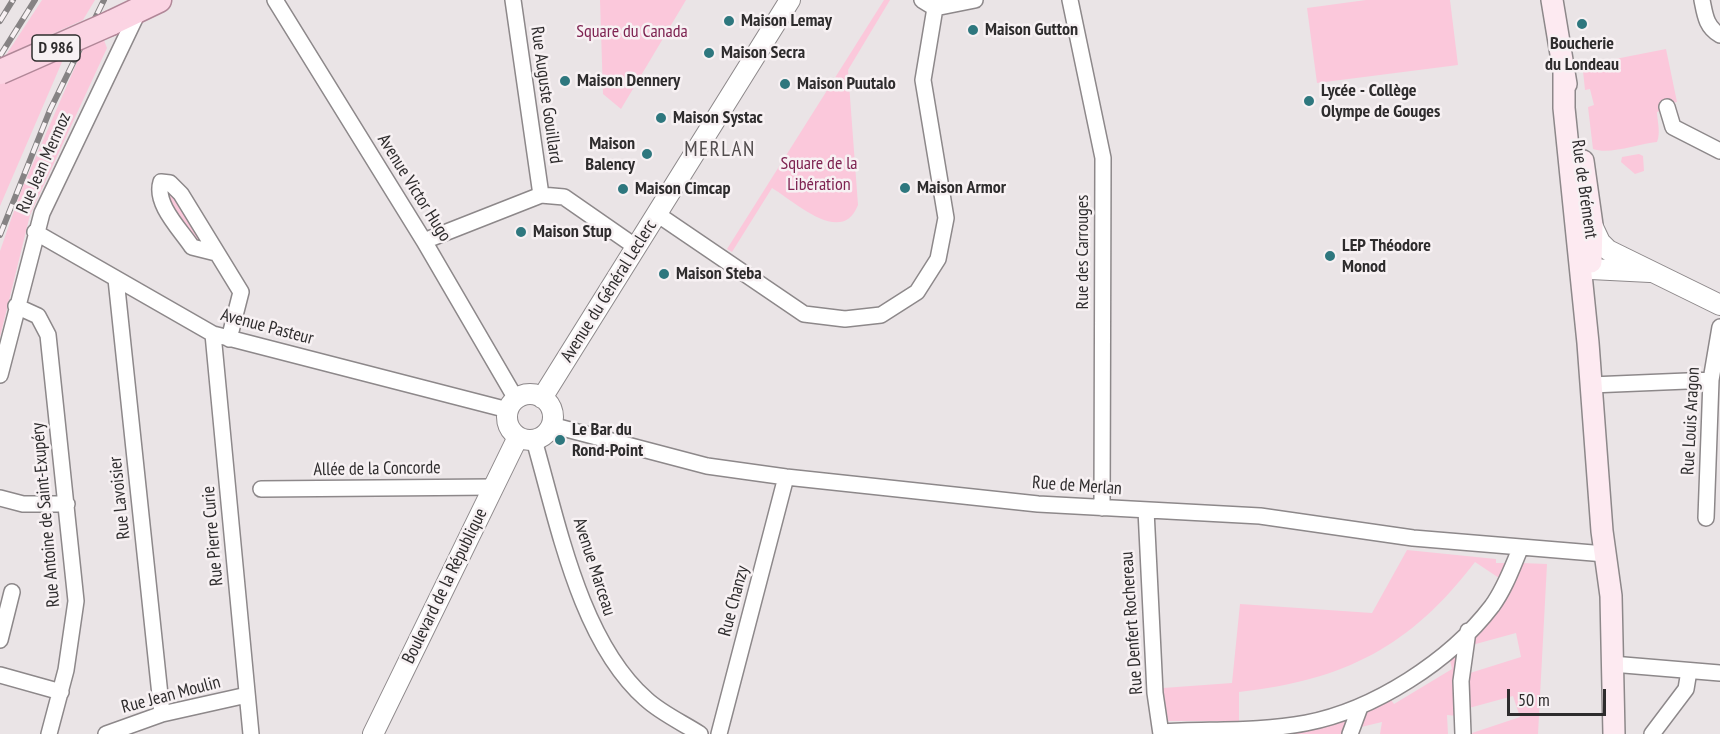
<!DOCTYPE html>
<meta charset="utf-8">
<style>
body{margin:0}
#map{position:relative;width:1720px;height:734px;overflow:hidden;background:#eae4e6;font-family:"PT Sans Narrow",sans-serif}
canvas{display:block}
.scale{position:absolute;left:1507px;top:689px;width:99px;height:27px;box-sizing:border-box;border:3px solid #2e2c2d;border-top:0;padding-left:8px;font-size:18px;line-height:21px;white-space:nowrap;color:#2e2c2d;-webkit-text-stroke:4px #f7f1f3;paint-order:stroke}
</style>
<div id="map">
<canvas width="1720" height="734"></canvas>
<div class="scale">50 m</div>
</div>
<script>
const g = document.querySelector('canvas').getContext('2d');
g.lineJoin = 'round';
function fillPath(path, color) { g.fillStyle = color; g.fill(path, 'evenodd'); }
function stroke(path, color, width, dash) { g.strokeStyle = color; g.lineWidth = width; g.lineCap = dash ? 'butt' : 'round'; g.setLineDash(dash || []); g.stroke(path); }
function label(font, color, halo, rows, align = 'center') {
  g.font = font + ' "PT Sans Narrow",sans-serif'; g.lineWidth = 5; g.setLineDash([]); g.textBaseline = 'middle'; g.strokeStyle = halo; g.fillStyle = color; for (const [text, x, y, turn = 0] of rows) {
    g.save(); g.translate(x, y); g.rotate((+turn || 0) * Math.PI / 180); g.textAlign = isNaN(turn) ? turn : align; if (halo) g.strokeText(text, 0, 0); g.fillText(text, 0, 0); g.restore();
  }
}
const green = new Path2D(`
 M 42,0 L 95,0 L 83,20 L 6,55 Z
 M 600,0 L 686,0 L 621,109 L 603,94 Z
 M 884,0 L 890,0 L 848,70 L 858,205 C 842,247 794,201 772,188 L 732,252 L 727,249 Z
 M 1366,0 L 1450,0 L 1458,65 L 1317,83 L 1307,8 Z
 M 102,35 L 107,48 L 30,215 L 0,337 L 0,251 L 21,191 L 85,44 Z
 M 1666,49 L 1677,102 L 1662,105 L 1663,110 L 1657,112 C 1657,119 1661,133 1657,142 C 1637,144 1610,155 1593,149 L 1588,107 L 1594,105 L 1590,89 L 1585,90 L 1583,71 L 1606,68 L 1605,61 Z
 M 65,55 L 0,206 L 0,82 Z
 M 1639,154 L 1643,156 L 1644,171 L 1635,174 L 1621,162 L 1622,157 Z
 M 173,194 L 199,238 L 196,241 L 192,241 L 166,198 Z
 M 1407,550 L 1496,559 L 1496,563 L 1505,563 L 1499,578 L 1475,562 C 1410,647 1345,680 1239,692 L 1239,721 L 1168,721 L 1163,688 L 1232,683 L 1240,604 L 1372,613 Z
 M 1522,563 L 1547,564 L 1538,734 L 1469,734 L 1520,717 L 1513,696 L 1469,708 L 1470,673 L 1521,657 L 1516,633 L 1472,645 L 1475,635 Z
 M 1462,643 L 1457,716 L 1447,715 L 1448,734 L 1380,734 L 1382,722 L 1357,728 L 1355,734 L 1283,734 L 1308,729 L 1388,696 L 1394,704 L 1452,669 L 1449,656 Z`);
const minor = new Path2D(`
 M 275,0 L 424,241 L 516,399
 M 513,0 L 541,195
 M 922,0 L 935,8 L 975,0
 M 1070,0 L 1103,158 L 1102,508
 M 1702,0 C 1705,15 1706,27 1720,35
 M 1667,107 L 1673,127 L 1720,151
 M 657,214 L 804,314 L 845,319 L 881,315 L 917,292 L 938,259 L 946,218 L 923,80 L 935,8
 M 35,232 L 213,334 L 508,410
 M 424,241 L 541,195 L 564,197 L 636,247
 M 216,253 L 192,247 C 181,230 154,204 161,182 L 170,183 L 181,194 L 241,292 L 229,339
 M 116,279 L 162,714
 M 16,306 L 38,316 L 48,335 L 76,601 L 66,670 L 49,734
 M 213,334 L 251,734
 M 0,375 L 42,213 L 139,10
 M 1591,385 L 1711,380
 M 551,425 L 707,466 L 786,477 L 1038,504 L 1260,516 L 1413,538 L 1605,554
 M 534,440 C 558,523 580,641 646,699 C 661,713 683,723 700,734
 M 261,489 L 494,487
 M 0,498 L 23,504 L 67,504
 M 1146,510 L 1155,693 L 1161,734
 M 1706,518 L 1711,380 L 1720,327
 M 0,640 L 12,592
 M 1612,664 L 1720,673
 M 0,675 L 61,692
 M 1161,732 C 1210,729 1258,732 1306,723 C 1374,710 1450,661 1492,606 C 1505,588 1512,568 1520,549
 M 106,734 L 162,714 L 247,695
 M 719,734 L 786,477
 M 1350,734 L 1360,707
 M 1463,734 L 1461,681 L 1468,631
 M 1652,734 L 1686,689 L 1689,671`);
const tertiary = new Path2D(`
 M 1592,225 L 1600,242 L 1608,250 L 1720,305
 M 1585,251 L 1591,269 L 1650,272
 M507 417a23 23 0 1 1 46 0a23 23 0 1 1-46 0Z
 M 542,398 L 790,0
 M 373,734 L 518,437`);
const secondary = new Path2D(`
 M 1552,0 L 1566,84
 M 1564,73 L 1564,108 L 1588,343 L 1602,531 L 1611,596 L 1614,734
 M 1583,161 L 1592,225 L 1591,262`);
const primary = new Path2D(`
 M 111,23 L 159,0`);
const rail = new Path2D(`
 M 0,21 L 13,0
 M 0,56 L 35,0
 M 0,235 L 50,110 L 104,0`);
const primaryBridge = new Path2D(`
 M 0,72 L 111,23`);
const markers = [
 [729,21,6,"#2e777e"],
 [1582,24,6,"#2e777e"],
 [973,30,6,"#2e777e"],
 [709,53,6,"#2e777e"],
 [565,81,6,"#2e777e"],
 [785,84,6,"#2e777e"],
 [1309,101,6,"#2e777e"],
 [661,118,6,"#2e777e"],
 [647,154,6,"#2e777e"],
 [905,188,6,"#2e777e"],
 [623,189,6,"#2e777e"],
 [521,232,6,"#2e777e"],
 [1330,256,6,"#2e777e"],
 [664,274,6,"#2e777e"],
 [560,440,6,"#2e777e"]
];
const shields = [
 [56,48,48]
];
const shieldNames = [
 ["D 986",56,48]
];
const poiNames = [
 ["Maison Lemay",741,21],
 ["Maison Gutton",985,30],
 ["Boucherie",1582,44,"center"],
 ["du Londeau",1582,65,"center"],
 ["Maison Secra",721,53],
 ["Maison Dennery",577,81],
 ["Maison Puutalo",797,84],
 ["Lycée - Collège",1321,91],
 ["Olympe de Gouges",1321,112],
 ["Maison Systac",673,118],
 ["Maison",635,144,"right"],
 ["Balency",635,165,"right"],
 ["Maison Armor",917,188],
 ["Maison Cimcap",635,189],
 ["Maison Stup",533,232],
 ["LEP Théodore",1342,246],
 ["Monod",1342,267],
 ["Maison Steba",676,274],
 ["Le Bar du",572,430],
 ["Rond-Point",572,451]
];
const parkNames = [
 ["Square du Canada",632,32],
 ["Square de la",819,164],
 ["Libération",819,185]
];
const streetNames = [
 ["Rue Auguste Gouillard",546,95,82],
 ["Rue Jean Mermoz",44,163,-66],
 ["Avenue Victor Hugo",414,188,58],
 ["Rue de Brément",1584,189,82],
 ["Rue des Carrouges",1083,252,-90],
 ["Avenue du Général Leclerc",609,291,-58],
 ["Avenue Pasteur",267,327,15],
 ["Rue Louis Aragon",1691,421,-87],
 ["Allée de la Concorde",377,469,-1],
 ["Rue de Merlan",1077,486,4],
 ["Rue Lavoisier",120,498,-96],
 ["Rue Antoine de Saint-Exupéry",46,515,-95],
 ["Rue Pierre Curie",213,536,-95],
 ["Avenue Marceau",594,567,72],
 ["Boulevard de la République",445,586,-64],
 ["Rue Chanzy",734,601,-75],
 ["Rue Denfert Rochereau",1132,623,-94],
 ["Rue Jean Moulin",171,695,-15]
];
const quarterNames = [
 ["MERLAN",720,150]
];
fillPath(green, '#fbc8db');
stroke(minor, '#8d888a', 18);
stroke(tertiary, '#8d888a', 22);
stroke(secondary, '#8d888a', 24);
stroke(primary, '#b18798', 27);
stroke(minor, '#fff', 15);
stroke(tertiary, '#fff', 20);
stroke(secondary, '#fdeaf1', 21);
stroke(primary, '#fbd4e3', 24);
stroke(rail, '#868384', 6);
stroke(rail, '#f7f1f3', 4, [11]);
stroke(primaryBridge, '#b18798', 27, []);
stroke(primaryBridge, '#fbd4e3', 24);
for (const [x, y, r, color] of markers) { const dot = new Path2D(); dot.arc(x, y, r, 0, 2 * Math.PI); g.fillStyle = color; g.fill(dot); stroke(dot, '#f7f1f3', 2); }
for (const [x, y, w] of shields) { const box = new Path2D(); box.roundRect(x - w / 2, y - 13, w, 26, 4.5); g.fillStyle = '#f7f1f3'; g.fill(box); stroke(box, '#2e2c2d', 1.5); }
label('bold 16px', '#2e2c2d', null, shieldNames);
label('bold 18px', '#2e2c2d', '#f7f1f3', poiNames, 'left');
label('18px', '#7e2351', '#f7f1f3', parkNames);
label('18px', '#2e2c2d', '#f7f1f3', streetNames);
g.letterSpacing = '1.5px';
label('21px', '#524d4e', '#f7f1f3', quarterNames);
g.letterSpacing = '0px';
</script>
